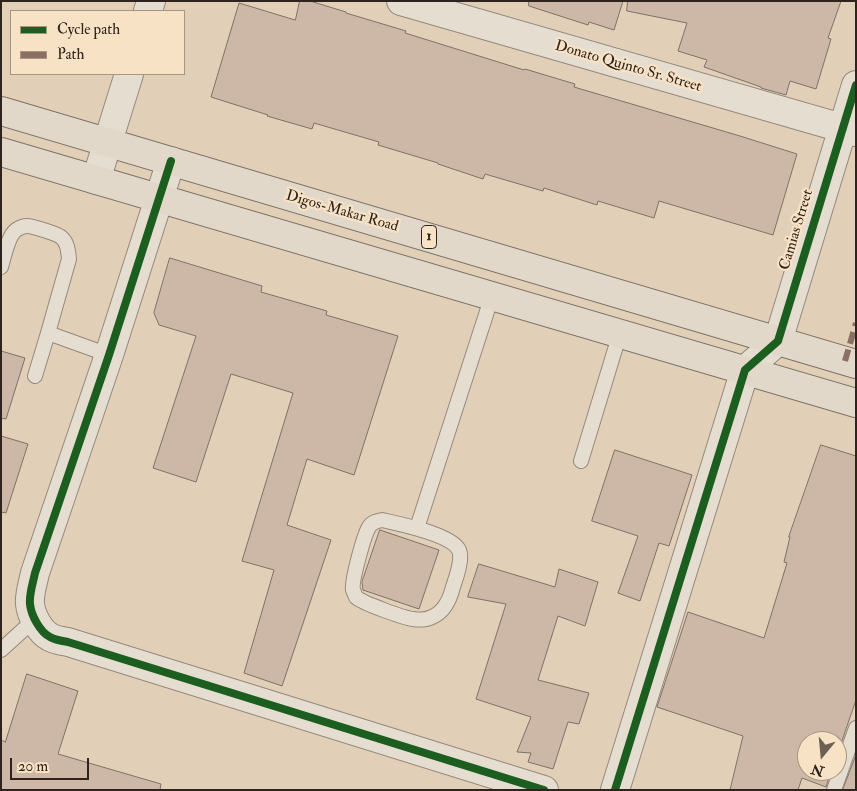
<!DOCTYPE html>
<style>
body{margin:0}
#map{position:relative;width:857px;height:791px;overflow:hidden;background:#e2cfb8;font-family:"IM FELL Double Pica",serif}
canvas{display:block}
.frame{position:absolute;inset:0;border:2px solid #2e231d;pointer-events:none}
.legend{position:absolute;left:10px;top:10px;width:175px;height:65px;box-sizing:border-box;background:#f7e2c5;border:1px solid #a79682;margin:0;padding:6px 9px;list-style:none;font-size:15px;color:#2e231d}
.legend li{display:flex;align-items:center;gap:10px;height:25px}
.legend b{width:25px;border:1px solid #a79682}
.north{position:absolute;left:797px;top:731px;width:50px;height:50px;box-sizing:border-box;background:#f7e2c5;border:1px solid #a79682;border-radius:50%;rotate:197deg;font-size:14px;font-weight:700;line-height:20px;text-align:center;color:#2e231d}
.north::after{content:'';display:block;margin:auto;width:18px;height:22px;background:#6d5f53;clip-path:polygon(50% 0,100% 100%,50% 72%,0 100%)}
.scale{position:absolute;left:10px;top:758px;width:79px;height:22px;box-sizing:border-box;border:2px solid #2e231d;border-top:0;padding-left:6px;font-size:15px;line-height:18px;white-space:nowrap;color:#2e231d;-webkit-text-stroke:4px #f7e2c5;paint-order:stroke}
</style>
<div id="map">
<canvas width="857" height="791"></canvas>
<div class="frame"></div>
<ul class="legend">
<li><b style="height:6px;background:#1b5e20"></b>Cycle path</li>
<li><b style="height:6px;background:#8d6e63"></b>Path</li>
</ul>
<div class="north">N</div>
<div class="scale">20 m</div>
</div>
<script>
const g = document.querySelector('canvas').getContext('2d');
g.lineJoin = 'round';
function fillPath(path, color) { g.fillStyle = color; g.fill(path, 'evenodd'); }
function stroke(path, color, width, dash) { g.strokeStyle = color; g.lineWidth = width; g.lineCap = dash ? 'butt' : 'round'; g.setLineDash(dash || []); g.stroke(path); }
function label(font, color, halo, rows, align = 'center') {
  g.font = font + ' "IM FELL Double Pica",serif'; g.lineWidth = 4.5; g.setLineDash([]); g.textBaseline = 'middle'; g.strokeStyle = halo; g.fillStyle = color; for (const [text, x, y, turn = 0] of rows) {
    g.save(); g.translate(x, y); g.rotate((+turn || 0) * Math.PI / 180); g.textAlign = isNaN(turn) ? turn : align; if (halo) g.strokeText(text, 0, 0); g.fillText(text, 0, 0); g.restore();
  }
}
const building = new Path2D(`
 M 300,1 L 310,1 L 346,12 L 346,13 L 406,31 L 405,33 L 524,70 L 525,69 L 575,84 L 574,87 L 740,136 L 797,154 L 773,235 L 659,201 L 654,218 L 598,201 L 597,205 L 544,188 L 543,191 L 485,174 L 483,179 L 438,164 L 438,163 L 378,145 L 379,142 L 314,123 L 312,129 L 267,116 L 268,115 L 211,97 L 239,3 L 295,20 Z
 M 529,1 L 623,1 L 614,30 L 589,22 L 588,25 L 529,6 Z
 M 628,1 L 841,1 L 828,38 L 831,39 L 816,89 L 790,81 L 786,95 L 761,88 L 761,87 L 704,67 L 707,60 L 678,51 L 687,23 L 627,11 Z
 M 170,258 L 262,286 L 261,292 L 327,311 L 326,315 L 398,336 L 354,475 L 307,459 L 287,525 L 331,540 L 282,686 L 244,673 L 274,570 L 242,561 L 293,393 L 231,374 L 196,482 L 153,468 L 196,336 L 159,325 L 154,313 Z
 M 1,351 L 25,358 L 6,419 L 1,418 Z
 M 1,436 L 28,444 L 6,513 L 1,512 Z
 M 821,445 L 856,456 L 856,700 L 837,755 L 837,741 L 807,741 L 807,771 L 831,771 L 826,787 L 802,778 L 798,790 L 730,790 L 743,736 L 657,707 L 688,612 L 764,638 L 787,563 L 784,562 L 790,537 L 789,537 Z
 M 615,450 L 692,475 L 669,546 L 659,543 L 640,601 L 618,593 L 638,536 L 592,521 Z
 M 380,530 L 439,550 L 419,609 L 363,590 L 362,582 Z
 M 479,564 L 555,587 L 559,569 L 598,582 L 585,626 L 558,616 L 538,680 L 589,693 L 579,724 L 568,722 L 553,769 L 528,762 L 531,753 L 517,752 L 531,717 L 476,699 L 506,604 L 468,597 Z
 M 27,674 L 78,691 L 58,754 L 161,784 L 160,790 L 1,790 L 1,740 L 5,742 Z
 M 856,755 L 856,790 L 843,790 Z`);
const lane = new Path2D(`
 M 1,267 C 4,257 8,236 16,230 C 19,228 24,226 27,226 C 33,226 57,234 61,237 C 68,243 68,251 69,259 L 48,333 L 109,355
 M 35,376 L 48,333
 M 581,461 L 620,333
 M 382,520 C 399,524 451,534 459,550 C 463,559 456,578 453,587 C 450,599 444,612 432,617 C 426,620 419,620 413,619 C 404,618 362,603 356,597 C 355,595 354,592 353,590 C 351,582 364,535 369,527 C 372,522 377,521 382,520 Z
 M 417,528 L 492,296
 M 1,650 L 35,619
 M 834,790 L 856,728`);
const street = new Path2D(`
 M 401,1 L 856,132
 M 148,11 L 151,1
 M 171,161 L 109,355 L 35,573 C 33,583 29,594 30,604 C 31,615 40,632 50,637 C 55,640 62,641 68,642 L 544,790
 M 96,180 L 129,74
 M 615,790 L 745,370 L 778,341 L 856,85`);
const primary = new Path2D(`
 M 1,111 L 856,364
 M 1,152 L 856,403`);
const quiet = new Path2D(`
 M 845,361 L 856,323`);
const cycleway = new Path2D(`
 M 171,161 L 109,355 L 35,573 C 33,583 29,594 30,604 C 31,615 40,632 50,637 C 55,640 62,641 68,642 L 544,790
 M 615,790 L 745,370 L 778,341 L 856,85`);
const shields = [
 [429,237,15]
];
const shieldNames = [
 ["1",429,237]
];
const streetNames = [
 ["Donato Quinto Sr. Street",628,67,16],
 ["Digos-Makar Road",342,212,16],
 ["Camias Street",797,230,-73]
];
fillPath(building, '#cdb8a8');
stroke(building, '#7c7266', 1);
stroke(lane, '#94897b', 16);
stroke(street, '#94897b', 30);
stroke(primary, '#7c7266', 30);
stroke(lane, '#e6ddd1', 14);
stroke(street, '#e6ddd1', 28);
stroke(primary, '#e2d8c9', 28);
stroke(quiet, '#8d6e63', 6, [12, 6]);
stroke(cycleway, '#1b5e20', 8);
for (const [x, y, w] of shields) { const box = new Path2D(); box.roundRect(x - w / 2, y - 11.5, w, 23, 4); g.fillStyle = '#f7e2c5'; g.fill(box); stroke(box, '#2e231d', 1); }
label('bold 14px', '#2e231d', null, shieldNames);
label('15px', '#2e231d', '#f7e2c5', streetNames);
</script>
